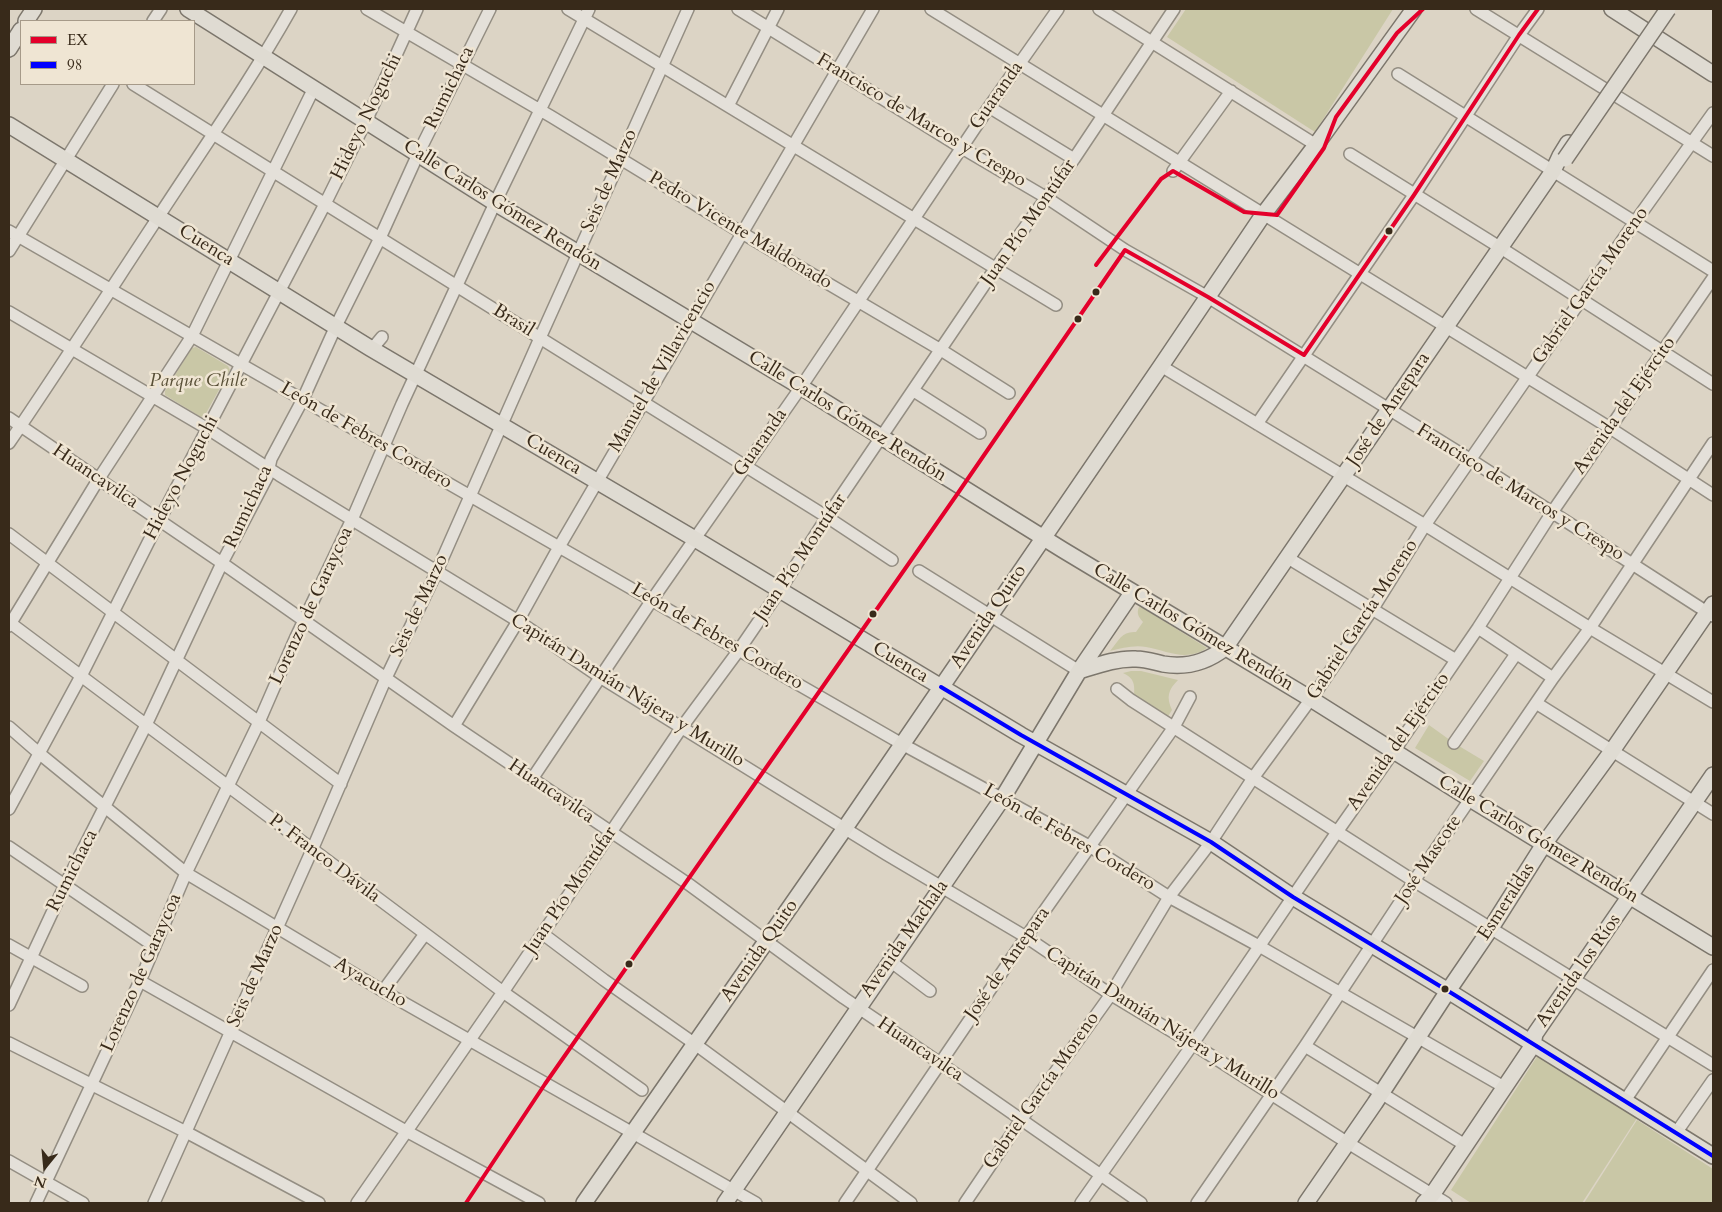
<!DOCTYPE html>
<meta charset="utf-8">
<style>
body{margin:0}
#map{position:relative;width:1722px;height:1212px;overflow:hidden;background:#dcd4c5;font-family:Cardo,serif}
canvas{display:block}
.frame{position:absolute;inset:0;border:10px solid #382a1a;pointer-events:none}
.legend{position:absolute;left:20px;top:20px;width:175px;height:65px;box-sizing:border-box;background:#efe5d3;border:1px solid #a69a89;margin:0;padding:6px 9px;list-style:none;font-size:15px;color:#382a1a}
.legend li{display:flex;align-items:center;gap:10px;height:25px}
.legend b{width:25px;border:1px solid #a69a89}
.north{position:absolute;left:20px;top:1142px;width:50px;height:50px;-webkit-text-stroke:4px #efe5d3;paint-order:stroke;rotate:197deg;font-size:14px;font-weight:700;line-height:20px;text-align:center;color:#382a1a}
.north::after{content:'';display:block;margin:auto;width:18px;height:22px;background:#382a1a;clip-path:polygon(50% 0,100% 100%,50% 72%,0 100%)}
</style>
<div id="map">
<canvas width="1722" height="1212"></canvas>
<div class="frame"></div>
<ul class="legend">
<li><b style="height:6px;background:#e4002b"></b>EX</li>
<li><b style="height:6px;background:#00f"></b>98</li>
</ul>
<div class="north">N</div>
</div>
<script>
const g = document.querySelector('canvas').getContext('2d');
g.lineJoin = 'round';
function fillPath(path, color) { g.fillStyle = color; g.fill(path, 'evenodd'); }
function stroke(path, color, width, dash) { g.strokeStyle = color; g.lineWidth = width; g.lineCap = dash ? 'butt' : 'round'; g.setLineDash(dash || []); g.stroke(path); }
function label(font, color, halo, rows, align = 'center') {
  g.font = font + ' Cardo,serif'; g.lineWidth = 5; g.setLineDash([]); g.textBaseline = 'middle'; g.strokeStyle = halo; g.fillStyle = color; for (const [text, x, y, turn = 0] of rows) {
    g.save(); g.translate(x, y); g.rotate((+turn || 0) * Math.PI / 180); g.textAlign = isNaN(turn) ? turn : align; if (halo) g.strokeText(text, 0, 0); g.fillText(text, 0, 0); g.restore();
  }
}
const green = new Path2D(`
 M 1186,9 L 1393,9 L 1315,132 L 1167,37 Z
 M 196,347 L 228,366 L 230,370 L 205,415 L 201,417 L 165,395 L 165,391 L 192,348 Z
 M 1139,607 L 1143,608 L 1207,648 C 1186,662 1168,651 1146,647 C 1134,645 1122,648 1110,651 C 1119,640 1122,631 1136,632 L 1143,622 C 1139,617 1136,614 1139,607 Z
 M 1131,671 L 1141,671 L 1178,680 C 1168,690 1166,697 1172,710 L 1167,718 L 1134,696 C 1135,684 1134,678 1123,673 Z
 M 1429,725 L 1454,743 L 1484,761 L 1470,781 L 1415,748 Z
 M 1538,1055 L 1637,1118 L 1582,1203 L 1471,1203 L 1451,1190 Z
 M 1637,1120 L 1713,1169 L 1713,1203 L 1584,1203 Z`);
const minor = new Path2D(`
 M 367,9 L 552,117 L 742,233 L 941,350 L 1009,393
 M 568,9 L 1056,305
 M 738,9 L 962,148 L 1047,198 L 1125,250 L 1208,297 L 1471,460 L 1713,616
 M 931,9 L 1610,428 L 1713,495
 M 1099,9 L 1316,145
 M 1476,9 L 1713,156
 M 153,21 L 161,9
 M 1398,74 L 1713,271
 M 133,84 L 827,517 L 892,560
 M 728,106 L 778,9
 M 989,107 L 1074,159
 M 1350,154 L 1501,248 L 1713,384
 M 1173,171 L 1231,91
 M 9,231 L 902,744 L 1091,847 L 1169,897 L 1259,946 L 1504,1087
 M 9,251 L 113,84
 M 9,312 L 208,429 L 279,475 L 518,621 L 600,677 L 886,854 L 1026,937 L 1110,994 L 1193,1044 L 1340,1138 L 1446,1203
 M 372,349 L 382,337
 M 1161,366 L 1425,525 L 1590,628 L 1713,702
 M 914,391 L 980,433
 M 9,418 L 222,563 L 454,726 L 687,883 L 844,998 L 940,1063 L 1141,1203
 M 1257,424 L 1414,195 L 1519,35 L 1538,9
 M 9,443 C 60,368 109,292 159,216 C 204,147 251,80 291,9
 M 9,534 L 341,784
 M 1288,558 L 1456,660
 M 919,571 L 1079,671
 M 9,622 L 503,992 L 642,1090
 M 9,626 L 98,480 L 192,336 L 314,88
 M 1478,628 L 1553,678
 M 1117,689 L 1131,700 L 1414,881 L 1713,1065
 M 1536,703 L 1713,814
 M 454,726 L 518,621 L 559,547 L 873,9
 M 9,727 L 40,754 L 186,873 L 383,991 L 756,1203
 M 1454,743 L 1516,654
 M 532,779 L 652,600 L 801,387 L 989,107 L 1058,9
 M 9,809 L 81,676 L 159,521 L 325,204 L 366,121 L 417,9
 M 9,847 L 154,946
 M 543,934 L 604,980 L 695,1044 L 911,1203
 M 9,945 L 82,986
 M 890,961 L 930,991
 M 140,981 L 406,1131 L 539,1203
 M 383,991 L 425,934
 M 9,1005 L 65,885 L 146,725 L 222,563 L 267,477 L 271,459 L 303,399 L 336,326 L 380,238 L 418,154 L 490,9
 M 9,1043 L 186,1132 L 319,1203
 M 1305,1046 L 1465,1145
 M 1624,1102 L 1713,970
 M 1676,1133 L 1713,1080
 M 9,1161 L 83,1203
 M 36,1203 L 140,981 L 186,873 L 259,722 L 296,637 L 354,515 L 402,404 L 495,203 L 589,9
 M 154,1203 L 312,850 L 386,678 L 437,571 L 540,338 L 688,9
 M 357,1203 L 503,992 L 682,727 L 739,650 L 780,590 L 827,517 L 995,269 L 1074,159 L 1174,9
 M 845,1203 L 1026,937 L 1174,727 L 1190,697
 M 965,1203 L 1021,1120 L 1109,997 L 1169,897 L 1211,842 L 1253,778 L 1316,692 L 1372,610 L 1425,525 L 1635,222 L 1713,113
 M 1081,1203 L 1190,1048 L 1337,832 L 1394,751 L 1478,628 L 1553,511 L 1713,278
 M 1197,1203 L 1305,1046 L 1414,881 L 1553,678 L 1590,628 L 1713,443`);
const major = new Path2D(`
 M 188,9 L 495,203 L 801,387 L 1063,550 L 1311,699 L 1470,799 L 1713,947
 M 1612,9 L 1713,74
 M 26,21 L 34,9
 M 9,49 L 21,30
 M 9,125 L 370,348 L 695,539 L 1021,735 L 1211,842 L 1293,897 L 1453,994 L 1713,1156
 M 1079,671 C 1098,665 1117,658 1136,659 C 1146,659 1154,662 1163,664 C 1186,668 1207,662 1225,648 L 1553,171 L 1560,156 L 1568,143
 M 584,1203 L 845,828 L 1161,366 L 1263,215 L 1316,145 L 1414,9
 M 725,1203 L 1002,799 L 1079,671 L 1132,593
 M 1306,1203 L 1375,1103 L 1448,991 L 1491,928 L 1544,844 L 1612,751 L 1713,604
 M 1424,1203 L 1432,1195 L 1533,1045 L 1535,1034 L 1713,775`);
const majorBridge = new Path2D(`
 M 1565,159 L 1668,9`);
const bus1 = new Path2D(`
 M 1096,265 L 1161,179 L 1173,171 L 1244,212 L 1277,215 L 1324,148 L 1336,117 L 1397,33 L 1423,9
 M 466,1203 L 545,1084 L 958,493 L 1125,250 L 1208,297 L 1304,355 L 1414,195 L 1519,35 L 1538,9`);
const bus2 = new Path2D(`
 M 941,687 L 1021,735 L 1211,842 L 1293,897 L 1453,994 L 1713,1156`);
const markers = [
 [1389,231,4.5,"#382a1a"],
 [1096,292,4.5,"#382a1a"],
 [1078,319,4.5,"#382a1a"],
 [873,614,4.5,"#382a1a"],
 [629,964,4.5,"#382a1a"],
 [1445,989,4.5,"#382a1a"]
];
const streetNames = [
 ["Rumichaca",450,88,-64],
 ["Guaranda",997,96,-55],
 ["Hideyo Noguchi",367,117,-64],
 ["Francisco de Marcos y Crespo",921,121,31],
 ["Seis de Marzo",610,181,-66],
 ["Calle Carlos Gómez Rendón",502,206,32],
 ["Juan Pío Montúfar",1029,223,-55],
 ["Pedro Vicente Maldonado",740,231,31],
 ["Cuenca",206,246,32],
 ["Gabriel García Moreno",1591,286,-55],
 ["Brasil",513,321,32],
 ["Manuel de Villavicencio",663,367,-60],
 ["Avenida del Ejército",1625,406,-55],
 ["José de Antepara",1389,410,-56],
 ["Calle Carlos Gómez Rendón",847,417,32],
 ["León de Febres Cordero",366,436,30],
 ["Guaranda",761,443,-55],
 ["Cuenca",553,455,31],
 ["Huancavilca",95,477,34],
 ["Hideyo Noguchi",182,478,-62],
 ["Francisco de Marcos y Crespo",1520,493,32],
 ["Rumichaca",249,507,-65],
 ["Juan Pío Montúfar",801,558,-56],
 ["Lorenzo de Garaycoa",312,606,-65],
 ["Seis de Marzo",420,606,-65],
 ["Avenida Quito",989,617,-56],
 ["Gabriel García Moreno",1363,620,-57],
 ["Calle Carlos Gómez Rendón",1193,628,31],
 ["León de Febres Cordero",717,637,30],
 ["Cuenca",900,663,31],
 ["Capitán Damián Nájera y Murillo",627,691,32],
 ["Avenida del Ejército",1399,742,-55],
 ["Huancavilca",551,792,34],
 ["León de Febres Cordero",1069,838,30],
 ["Calle Carlos Gómez Rendón",1538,840,31],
 ["P. Franco Dávila",324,859,37],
 ["José Mascote",1429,860,-56],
 ["Rumichaca",73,871,-63],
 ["Juan Pío Montúfar",571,891,-56],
 ["Esmeraldas",1507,902,-57],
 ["Avenida Machala",905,939,-55],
 ["Avenida Quito",760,951,-55],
 ["José de Antepara",1008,964,-55],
 ["Avenida los Ríos",1579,971,-55],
 ["Lorenzo de Garaycoa",142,973,-66],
 ["Seis de Marzo",256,976,-66],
 ["Ayacucho",370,983,30],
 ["Capitán Damián Nájera y Murillo",1162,1024,32],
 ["Huancavilca",920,1050,34],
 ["Gabriel García Moreno",1042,1091,-55]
];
const parkNames = [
 ["Parque Chile",198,382]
];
fillPath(green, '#c9c7a6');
stroke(minor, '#948e83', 14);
stroke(major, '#7c766c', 18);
stroke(minor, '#e4e0d9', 11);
stroke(major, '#dfdbd2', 15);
stroke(majorBridge, '#7c766c', 18, []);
stroke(majorBridge, '#dfdbd2', 15);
stroke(bus1, '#e4002b', 4);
stroke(bus2, '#00f', 4);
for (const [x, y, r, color] of markers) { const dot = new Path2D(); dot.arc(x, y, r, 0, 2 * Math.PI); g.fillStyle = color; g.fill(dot); stroke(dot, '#efe5d3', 2); }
label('19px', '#382a1a', '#efe5d3', streetNames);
label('italic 19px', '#584f36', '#efe5d3', parkNames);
</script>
